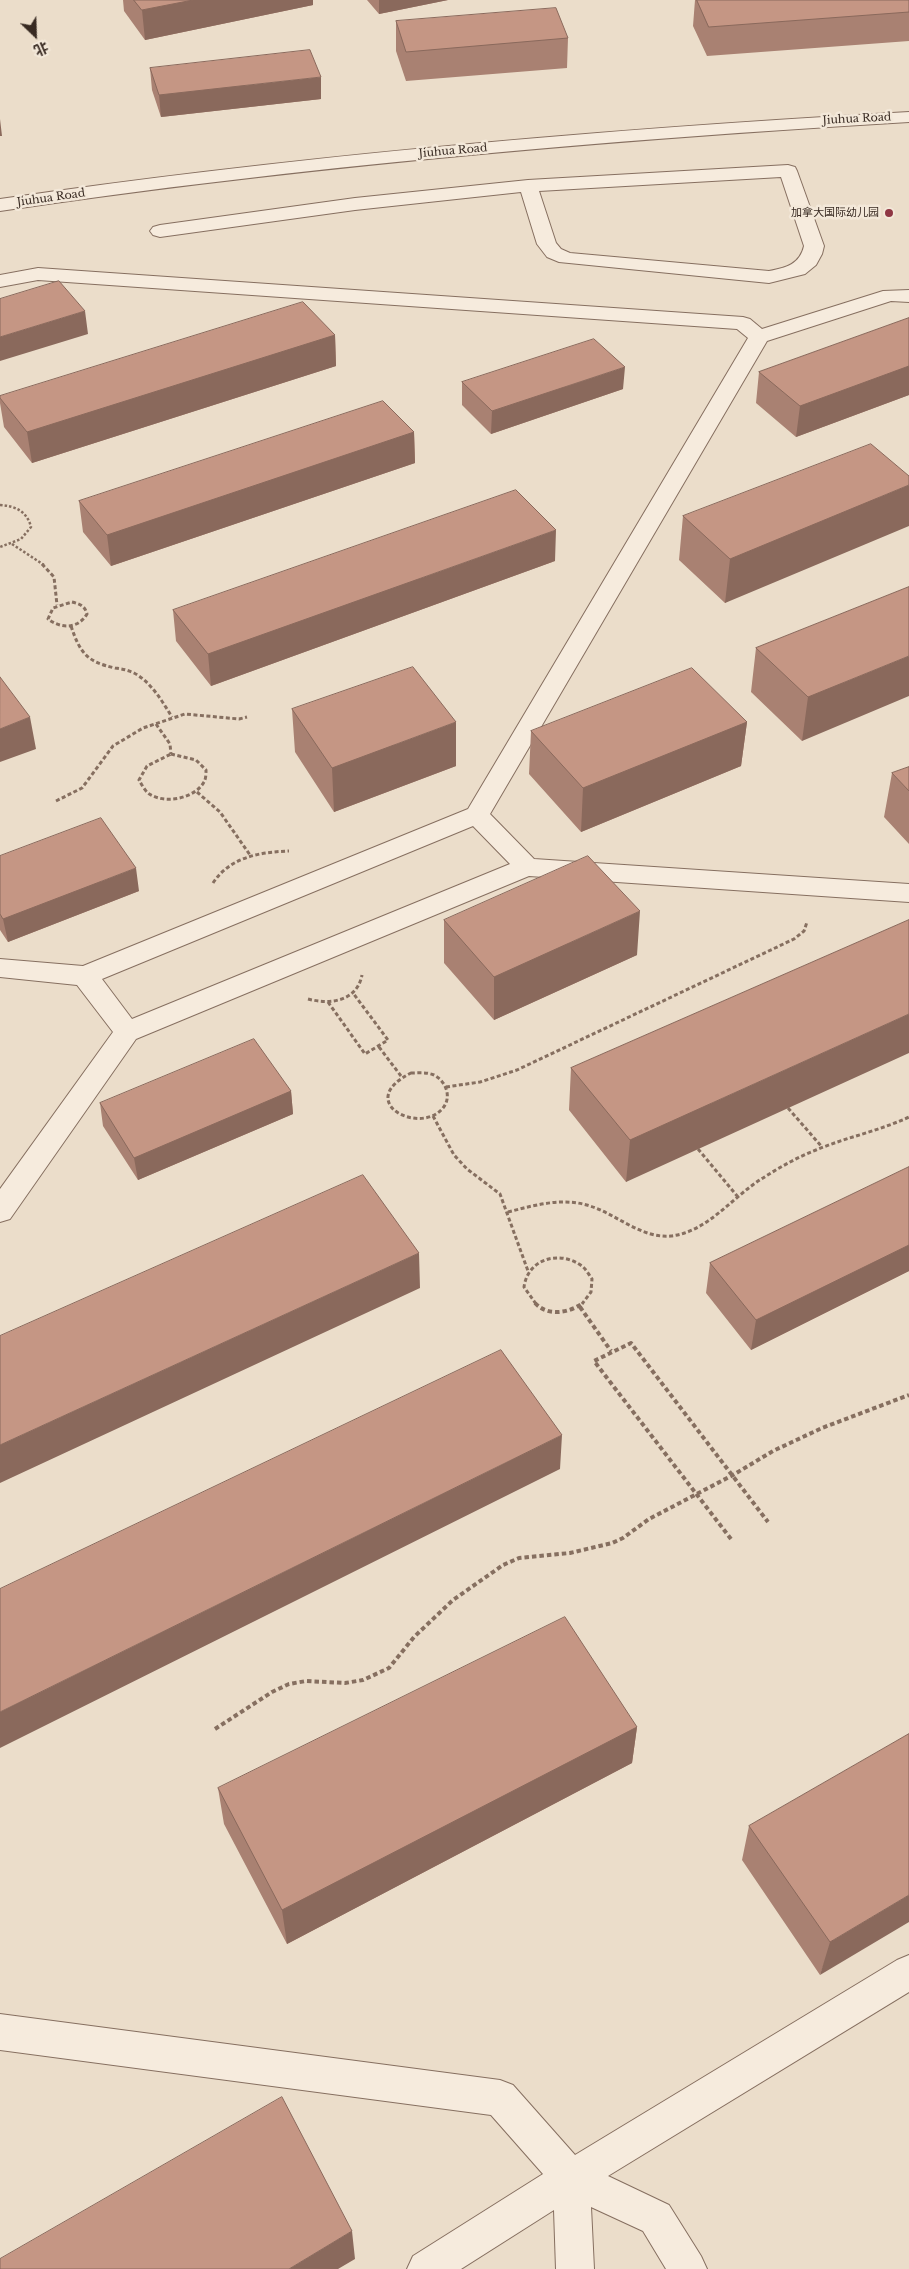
<!DOCTYPE html>
<meta charset="utf-8">
<style>
body{margin:0}
#map{position:relative;width:909px;height:2269px;overflow:hidden;background:#ebddca;font-family:"Libre Baskerville","Noto Sans SC",serif}
canvas{display:block}
.north{position:absolute;left:10px;top:10px;width:50px;height:50px;-webkit-text-stroke:4px #f3e8d9;paint-order:stroke;rotate:156deg;font-size:14px;font-weight:700;line-height:20px;text-align:center;color:#382a22}
.north::after{content:'';display:block;margin:auto;width:18px;height:22px;background:#382a22;clip-path:polygon(50% 0,100% 100%,50% 72%,0 100%)}
</style>
<div id="map">
<canvas width="909" height="2269"></canvas>
<div class="north">北</div>
</div>
<script>
const g = document.querySelector('canvas').getContext('2d');
g.lineJoin = 'round';
function stroke(path, color, width, dash) { g.strokeStyle = color; g.lineWidth = width; g.lineCap = dash ? 'butt' : 'round'; g.setLineDash(dash || []); g.stroke(path); }
function fillPath(path, color) { g.fillStyle = color; g.fill(path, 'evenodd'); }
function label(font, color, halo, rows, align = 'center') {
  g.font = font + ' "Libre Baskerville","Noto Sans SC",serif'; g.lineWidth = 5; g.setLineDash([]); g.textBaseline = 'middle'; g.strokeStyle = halo; g.fillStyle = color; for (const [text, x, y, turn = 0] of rows) {
    g.save(); g.translate(x, y); g.rotate((+turn || 0) * Math.PI / 180); g.textAlign = isNaN(turn) ? turn : align; if (halo) g.strokeText(text, 0, 0); g.fillText(text, 0, 0); g.restore();
  }
}
const pathFar2 = new Path2D(`
 M 0,505 C 15,506 27,511 31,527 L 21,539 L 0,547
 M 12,544 L 44,565`);
const pathFar1 = new Path2D(`
 M 42,564 L 54,577 L 57,605
 M 72,602 C 80,604 85,606 87,614 C 78,629 61,629 48,619 L 53,608 Z
 M 71,626 C 80,653 87,662 115,668 C 122,669 128,670 134,673 C 151,682 162,701 172,717
 M 156,724 L 170,744 L 171,754
 M 171,754 L 196,760 L 206,770 C 206,773 206,779 204,782 C 195,798 167,804 151,795 C 146,793 142,785 139,780 L 147,766 Z
 M 197,792 L 220,812 L 250,855
 M 56,801 L 82,788 L 113,746 L 143,728 L 185,714 L 239,719 L 247,717
 M 213,883 C 230,857 260,852 289,851
 M 308,999 C 331,1005 357,1001 362,975
 M 328,1002 L 365,1054 L 388,1040 L 353,993
 M 379,1047 L 401,1076
 M 411,1073 C 418,1073 427,1072 434,1075 C 446,1081 452,1097 443,1108 C 420,1136 353,1102 411,1073 Z
 M 446,1087 L 480,1082 L 517,1070 L 794,939 L 804,931 L 807,922
 M 788,1108 L 822,1147
 M 433,1116 L 454,1155 L 467,1169 L 500,1194 L 528,1271
 M 698,1149 L 738,1197
 M 508,1212 C 535,1205 563,1197 590,1206 C 616,1214 642,1239 671,1236 C 708,1232 733,1196 763,1178 C 780,1167 798,1157 816,1150 C 847,1137 879,1131 909,1117
 M 536,1304 L 524,1287 C 528,1258 560,1250 582,1266 C 586,1269 589,1275 592,1279 L 591,1292 L 582,1304`);
const path = new Path2D(`
 M 535,1303 C 548,1317 569,1313 583,1303
 M 580,1307 L 611,1351
 M 731,1539 L 594,1361 L 631,1343 L 768,1522
 M 215,1729 L 272,1692 L 289,1684 L 306,1681 L 345,1683 L 363,1680 L 389,1668 L 414,1637 L 453,1600 L 503,1565 L 519,1558 L 570,1553 L 612,1543 L 623,1538 L 649,1519 L 733,1475 L 773,1451 L 822,1428 L 909,1395`);
const minor = new Path2D(`
 M 909,112 L 909,122 C 605,140 301,166 0,211 L 0,199 C 301,155 605,129 909,112 Z
 M 788,165 L 795,167 L 797,171 L 824,246 L 822,254 L 816,265 L 805,274 L 769,283 L 559,262 L 547,257 L 537,244 L 521,192 L 355,210 L 160,237 L 153,235 L 150,231 L 153,227 L 160,225 L 355,198 L 528,180 ZM 781,177 L 804,246 C 800,264 786,268 769,271 L 570,253 L 561,249 L 556,243 L 539,191 Z
 M 38,268 L 743,317 L 750,319 L 762,329 L 883,291 L 909,290 L 909,302 L 891,301 L 767,341 L 490,814 L 534,859 L 909,884 L 909,902 L 529,876 L 136,1039 L 10,1219 L 0,1222 L 0,1189 L 113,1032 L 77,985 L 0,977 L 0,959 L 83,966 L 468,809 L 748,338 L 737,329 L 38,280 L 0,287 L 0,275 ZM 473,826 L 510,864 L 132,1019 L 102,979 Z
 M 909,1955 L 909,1992 L 608,2176 L 669,2205 L 701,2256 L 707,2269 L 666,2269 L 643,2231 L 591,2207 L 594,2269 L 556,2269 L 554,2210 L 461,2269 L 407,2269 L 413,2256 L 543,2174 L 491,2115 L 0,2050 L 0,2014 L 500,2080 L 513,2085 L 575,2155 L 897,1960 Z`);
const wall = new Path2D(`
 M 123,0 L 313,0 L 313,5 L 145,40 L 124,11 Z
 M 367,0 L 448,0 L 379,14 Z
 M 695,0 L 909,0 L 909,41 L 707,56 L 693,26 Z
 M 396,21 L 568,38 L 567,68 L 406,81 L 396,51 Z
 M 150,68 L 321,99 L 161,117 L 152,90 Z
 M 909,318 L 909,395 L 796,437 L 756,403 L 759,372 Z
 M 335,335 L 336,366 L 32,463 L 4,427 L 0,403 L 0,396 Z
 M 462,382 L 623,389 L 491,434 L 462,405 Z
 M 414,432 L 415,463 L 111,566 L 83,532 L 79,501 Z
 M 909,476 L 725,603 L 679,560 L 683,516 Z
 M 555,561 L 211,686 L 176,641 L 173,610 Z
 M 909,587 L 802,741 L 751,692 L 756,648 Z
 M 292,709 L 456,766 L 334,812 L 295,752 Z
 M 747,722 L 741,766 L 581,832 L 529,774 L 531,731 Z
 M 909,767 L 909,844 L 884,817 L 892,773 Z
 M 0,856 L 139,891 L 8,942 L 0,930 Z
 M 444,920 L 637,955 L 494,1020 L 444,963 Z
 M 909,920 L 626,1182 L 569,1110 L 571,1068 Z
 M 291,1091 L 293,1114 L 138,1180 L 103,1126 L 100,1103 Z
 M 909,1167 L 909,1271 L 751,1350 L 706,1293 L 710,1263 Z
 M 637,1727 L 632,1763 L 287,1944 L 224,1824 L 218,1788 Z
 M 909,1734 L 820,1975 L 742,1860 L 749,1826 Z`);
const shadedWall = new Path2D(`
 M 193,0 L 313,0 L 313,5 L 145,40 L 142,10 Z
 M 379,0 L 448,0 L 379,14 Z
 M 321,77 L 321,99 L 161,117 L 159,95 Z
 M 0,119 L 2,136 L 0,136 Z
 M 85,311 L 88,334 L 0,361 L 0,337 Z
 M 335,335 L 336,366 L 32,463 L 27,432 Z
 M 909,366 L 909,395 L 796,437 L 800,406 Z
 M 625,367 L 623,389 L 491,434 L 492,411 Z
 M 414,432 L 415,463 L 111,566 L 107,535 Z
 M 909,485 L 909,526 L 725,603 L 730,559 Z
 M 556,530 L 555,561 L 211,686 L 208,654 Z
 M 909,656 L 909,696 L 802,741 L 808,697 Z
 M 30,717 L 36,749 L 0,762 L 0,729 Z
 M 456,722 L 456,766 L 334,812 L 332,768 Z
 M 747,722 L 741,766 L 581,832 L 583,788 Z
 M 136,868 L 139,891 L 8,942 L 3,919 Z
 M 640,911 L 637,955 L 494,1020 L 494,977 Z
 M 909,1014 L 909,1053 L 626,1182 L 630,1140 Z
 M 291,1091 L 293,1114 L 138,1180 L 134,1158 Z
 M 909,1245 L 909,1271 L 751,1350 L 756,1320 Z
 M 419,1253 L 420,1288 L 0,1483 L 0,1445 Z
 M 562,1435 L 560,1469 L 0,1748 L 0,1712 Z
 M 637,1727 L 632,1763 L 287,1944 L 282,1910 Z
 M 909,1895 L 909,1922 L 820,1975 L 830,1942 Z
 M 352,2231 L 355,2259 L 338,2269 L 289,2269 Z`);
const building = new Path2D(`
 M 134,0 L 193,0 L 142,10 Z
 M 697,0 L 909,0 L 909,12 L 709,27 Z
 M 556,8 L 568,38 L 406,52 L 396,21 Z
 M 310,50 L 321,77 L 159,95 L 150,68 Z
 M 59,281 L 85,311 L 0,337 L 0,299 Z
 M 303,302 L 335,335 L 27,432 L 0,398 L 0,396 Z
 M 909,318 L 909,366 L 800,406 L 759,372 Z
 M 594,339 L 625,367 L 492,411 L 462,382 Z
 M 383,401 L 414,432 L 107,535 L 79,501 Z
 M 871,444 L 909,476 L 909,485 L 730,559 L 683,516 Z
 M 516,490 L 556,530 L 208,654 L 173,610 Z
 M 909,587 L 909,656 L 808,697 L 756,648 Z
 M 413,667 L 456,722 L 332,768 L 292,709 Z
 M 692,668 L 747,722 L 583,788 L 531,731 Z
 M 0,677 L 30,717 L 0,729 Z
 M 909,767 L 909,791 L 892,773 Z
 M 101,818 L 136,868 L 3,919 L 0,914 L 0,856 Z
 M 588,856 L 640,911 L 494,977 L 444,920 Z
 M 909,920 L 909,1014 L 630,1140 L 571,1068 Z
 M 254,1039 L 291,1091 L 134,1158 L 100,1103 Z
 M 909,1167 L 909,1245 L 756,1320 L 710,1263 Z
 M 363,1175 L 419,1253 L 0,1445 L 0,1336 Z
 M 501,1350 L 562,1435 L 0,1712 L 0,1589 Z
 M 565,1617 L 637,1727 L 282,1910 L 218,1788 Z
 M 909,1734 L 909,1895 L 830,1942 L 749,1826 Z
 M 282,2097 L 352,2231 L 289,2269 L 0,2269 L 0,2259 Z`);
const markers = [
 [889,213,5,"#8f3643"]
];
const farStreetnames = [
 ["Jiuhua Road",857,119,-3],
 ["Jiuhua Road",453,151,-5],
 ["Jiuhua Road",51,198,-8]
];
const farPoinames = [
 ["加拿大国际幼儿园",879,213]
];
stroke(minor, '#866f60', 2);
stroke(pathFar2, '#866f60', 2.5, [2.5, 2]);
stroke(pathFar1, '#866f60', 3, [4, 2.5]);
stroke(path, '#866f60', 4, [4.5, 3]);
fillPath(minor, '#f6ebdd');
fillPath(wall, '#a98172');
fillPath(shadedWall, '#8a695c');
fillPath(building, '#c59684');
stroke(building, '#8a695c', 1);
for (const [x, y, r, color] of markers) { const dot = new Path2D(); dot.arc(x, y, r, 0, 2 * Math.PI); g.fillStyle = color; g.fill(dot); stroke(dot, '#f3e8d9', 2); }
label('11px', '#382a22', '#f3e8d9', farStreetnames);
label('11px', '#382a22', '#f3e8d9', farPoinames, 'right');
</script>
